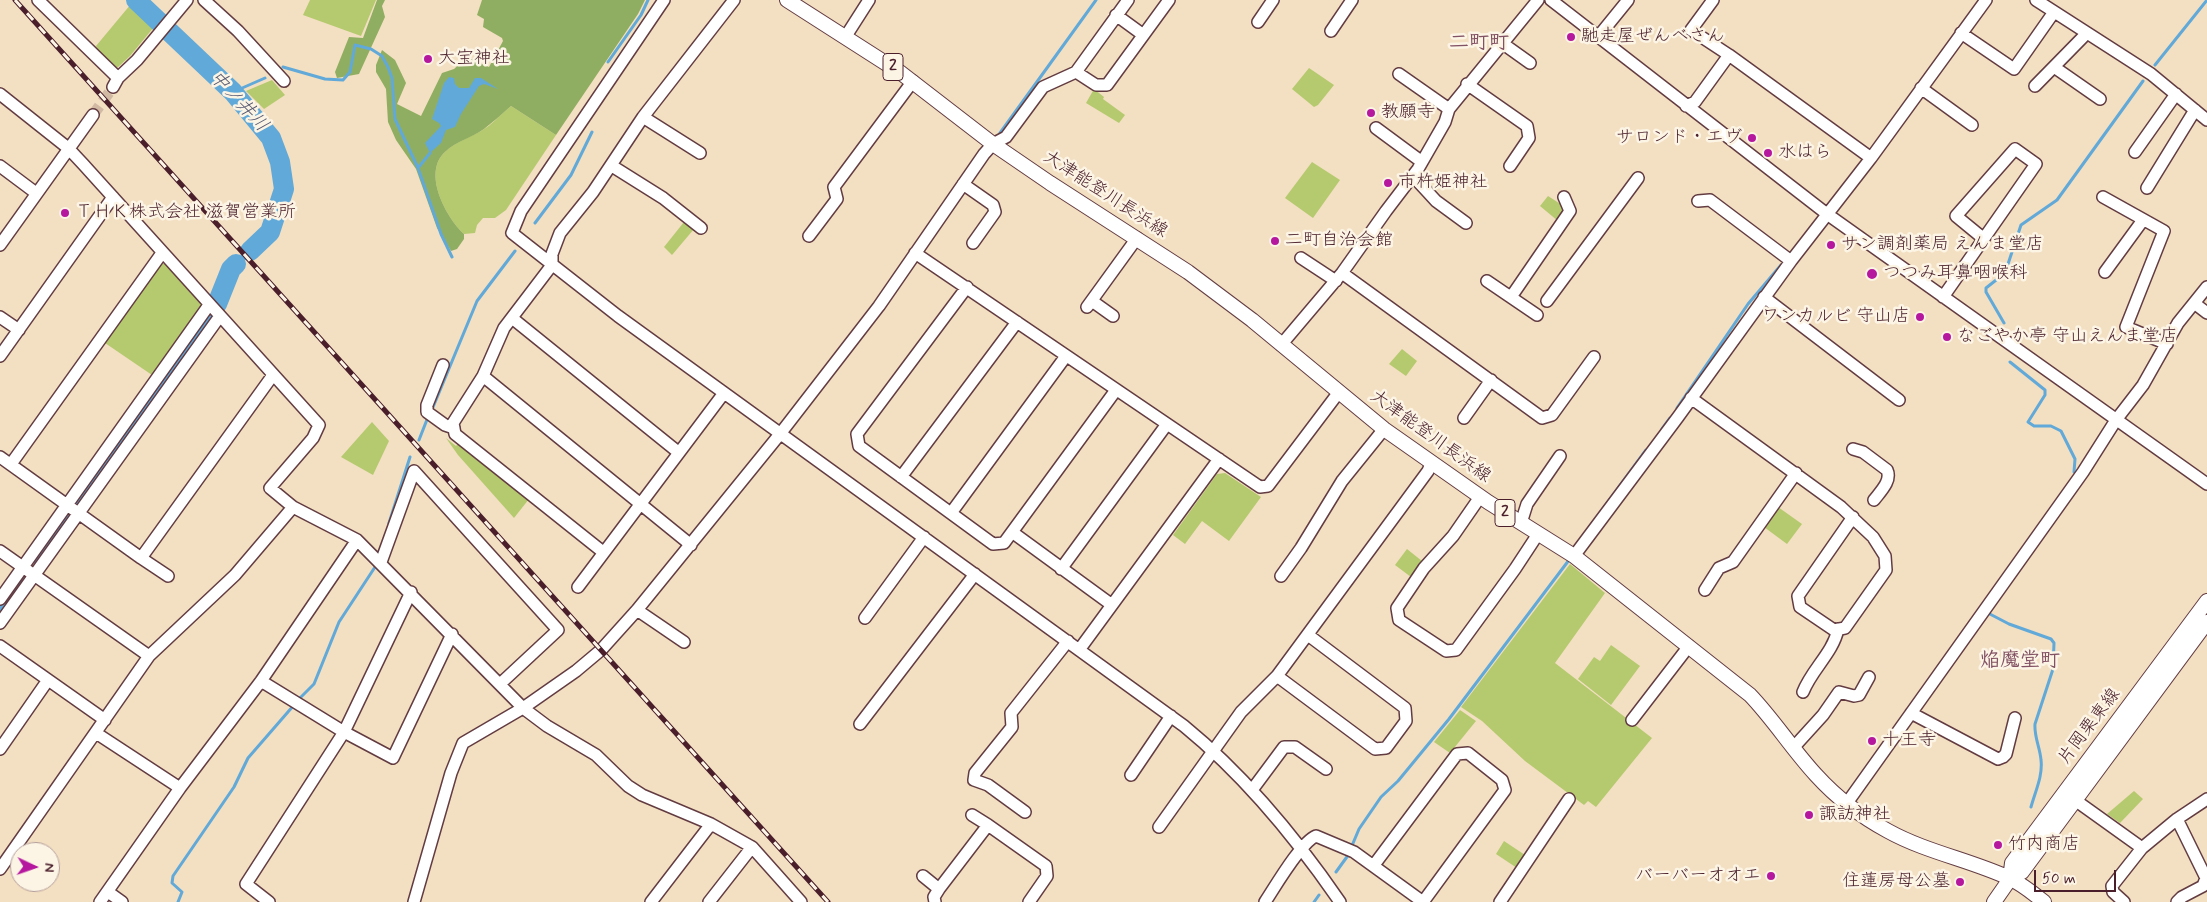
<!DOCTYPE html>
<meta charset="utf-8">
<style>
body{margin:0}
#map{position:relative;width:2207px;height:902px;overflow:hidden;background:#f3dfc2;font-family:Mynerve,sans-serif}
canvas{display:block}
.north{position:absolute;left:10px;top:842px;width:50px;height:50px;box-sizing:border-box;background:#fcf5e5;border:1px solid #b59f9b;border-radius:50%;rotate:93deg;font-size:14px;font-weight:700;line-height:20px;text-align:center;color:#4a1f2b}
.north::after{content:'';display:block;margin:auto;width:18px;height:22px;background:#b5179e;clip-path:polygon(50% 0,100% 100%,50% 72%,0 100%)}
.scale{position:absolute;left:2034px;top:870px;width:82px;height:22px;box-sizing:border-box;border:2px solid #4a1f2b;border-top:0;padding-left:6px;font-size:15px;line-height:18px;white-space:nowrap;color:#4a1f2b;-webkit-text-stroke:4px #fcf5e5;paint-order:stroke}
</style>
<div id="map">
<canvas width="2207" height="902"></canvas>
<div class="north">N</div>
<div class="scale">50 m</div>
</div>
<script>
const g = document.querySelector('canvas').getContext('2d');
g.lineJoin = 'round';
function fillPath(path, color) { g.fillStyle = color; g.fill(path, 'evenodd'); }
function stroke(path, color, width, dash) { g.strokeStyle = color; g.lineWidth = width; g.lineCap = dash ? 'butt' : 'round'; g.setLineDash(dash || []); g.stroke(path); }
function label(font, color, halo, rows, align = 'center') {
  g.font = font + ' Mynerve,"Klee One",sans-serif'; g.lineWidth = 5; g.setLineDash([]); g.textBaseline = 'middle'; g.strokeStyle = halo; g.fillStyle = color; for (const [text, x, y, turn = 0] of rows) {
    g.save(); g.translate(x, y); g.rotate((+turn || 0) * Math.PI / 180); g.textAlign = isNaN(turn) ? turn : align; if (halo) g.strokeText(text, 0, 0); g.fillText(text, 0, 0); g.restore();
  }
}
const green = new Path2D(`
 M 310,0 L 376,0 L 361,36 L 303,15 Z
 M 131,4 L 154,27 L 130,56 L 116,69 L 100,54 L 96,46 Z
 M 1309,68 L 1334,85 L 1318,105 L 1314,107 L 1292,89 Z
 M 272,80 L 285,95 L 264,109 L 246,91 Z
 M 1094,89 L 1104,97 L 1103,99 L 1125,115 L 1119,123 L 1086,103 Z
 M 511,106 L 556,135 L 506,210 L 495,218 L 483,218 L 477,225 L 475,233 L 464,234 C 446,217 422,173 445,152 C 455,142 469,138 481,131 C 492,125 501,114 511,106 Z
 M 1312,162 L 1340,180 L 1313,218 L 1285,198 Z
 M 1548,196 L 1562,205 L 1563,213 L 1558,221 L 1540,206 Z
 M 684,222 L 694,229 L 672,255 L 664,247 Z
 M 161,264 L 167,264 L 201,302 L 201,307 L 152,375 L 105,343 Z
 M 1402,349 L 1417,361 L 1406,376 L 1389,364 Z
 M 372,422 L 389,441 L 373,475 L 341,457 Z
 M 446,438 L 456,446 L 458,444 L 529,499 L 514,518 L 458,455 Z
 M 1225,473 L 1261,497 L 1229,541 L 1202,521 L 1185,544 L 1173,535 L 1217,474 Z
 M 1778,507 L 1802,524 L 1787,544 L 1764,527 Z
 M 1407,549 L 1422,561 L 1411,577 L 1395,565 Z
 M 1570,564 L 1605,593 L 1555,663 L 1652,738 L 1596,807 L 1588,801 L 1584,805 L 1525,761 L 1482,721 L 1461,707 Z
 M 1611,645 L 1640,666 L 1611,705 L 1578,679 L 1594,657 L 1600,661 Z
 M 1460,710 L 1476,721 L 1450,753 L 1434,742 Z
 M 2134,791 L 2143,799 L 2120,823 L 2107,814 Z
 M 1504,841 L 1525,855 L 1517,868 L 1496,854 Z`);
const forest = new Path2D(`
 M 377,0 L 385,0 L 382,6 L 385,17 L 359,74 L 337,78 L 335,72 L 349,37 L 363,38 Z
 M 482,0 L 645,0 L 638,14 L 556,135 L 511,106 C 502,114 493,122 484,129 C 472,138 456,141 445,152 C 422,173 446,217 464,234 L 464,239 L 457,249 L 451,251 L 437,228 L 416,169 L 396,140 L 388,122 L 386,89 L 376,72 L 376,65 L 382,50 L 395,60 L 406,83 L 397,104 L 421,116 L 442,73 L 454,69 L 467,57 L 489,67 L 503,41 L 502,38 L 483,27 L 484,19 L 477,15 Z`);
const water = new Path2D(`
 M 449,77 L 454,78 L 455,84 L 459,88 L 469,88 L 475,78 L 481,78 L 498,89 L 484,84 L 479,86 L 461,114 L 455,127 L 446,130 L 441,143 L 430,153 L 425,143 L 441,126 L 439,123 L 432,119 L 444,83 Z`);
const stream = new Path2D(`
 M 608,62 L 641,15 L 648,0
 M 2155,65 L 2207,0
 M 283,67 L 325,79 L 343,80 L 350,72 L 355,45 L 371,49 L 382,56 L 388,67 L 392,78 L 395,119 L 418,168
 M 233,92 L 265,78
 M 1000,133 L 1096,0
 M 430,153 L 418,168 L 441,234 L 452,257
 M 535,223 L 571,175 L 592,132
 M 2004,323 L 1986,292 L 1986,288 L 2005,273 L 2021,225 L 2057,200 L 2143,81
 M 2010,362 L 2045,390 L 2045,395 L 2028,422 L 2034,426 L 2051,426 L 2061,431 L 2075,459 L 2074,472
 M 1677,408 L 1748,304 L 1781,265
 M 431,412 L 477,301 L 515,251
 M 1662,429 L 1670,418
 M 419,440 L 428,417
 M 389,523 L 410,457
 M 1583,536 L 1646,450
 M 1986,612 L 2009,624 L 2051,639 L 2054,643 L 2053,669 L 2035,724 C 2034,737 2040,747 2041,760 C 2043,776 2035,792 2031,807
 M 298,700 L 314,684 L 339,622 L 377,564
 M 1351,848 L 1359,829 L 1381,797 L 1398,781 L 1449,719 L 1569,560
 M 1336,872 L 1349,854
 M 178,902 L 182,892 L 172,883 L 173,876 L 234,787 L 248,758 L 294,705
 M 1314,902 L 1319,895`);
const river = new Path2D(`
 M 136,0 L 233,92 L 271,138 L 280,162 L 284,189 L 270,232 L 250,251
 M 217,304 L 231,269 L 236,264
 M 78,501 L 209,319
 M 40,555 L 67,517
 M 0,610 L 18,585`);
const minorTunnel = new Path2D(`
 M 93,115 L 113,87`);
const minor = new Path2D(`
 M 38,0 L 118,78
 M 204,0 L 238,31 L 284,81
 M 664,0 L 521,211 L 512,233 L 618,316 L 1184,726 C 1244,775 1296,838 1340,902
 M 1551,0 L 1827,214 L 2207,484
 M 1713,0 L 1691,30 L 1729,55
 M 2036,0 L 2151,74 L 2207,120
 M 1116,15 L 1142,34
 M 1258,22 L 1273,0
 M 1331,31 L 1352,0
 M 1961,33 L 2014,69 L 2054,12
 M 846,36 L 869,0
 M 1598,37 L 1628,0
 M 1502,43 L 1530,63
 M 2054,67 L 2100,99
 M 1076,72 L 1096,85 L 1107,85 L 1169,0
 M 1399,74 L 1449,109
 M 1467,84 L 1527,126 L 1529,138 L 1510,166
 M 2035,86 L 2087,33
 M 113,87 L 118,78 L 137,60 L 187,0
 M 1921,88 L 1972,125
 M 0,94 L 68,148 L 83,164 L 319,425 L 313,438 L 270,488 L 293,507 L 357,540 L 523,708 L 547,726 L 596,755 L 628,786 L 642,795 L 711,824 L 752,847 L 801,902
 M 1686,106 L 1695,102 L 1729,55 L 1871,158
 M 643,117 L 700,153
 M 1376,128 L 1422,162
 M 2135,152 L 2176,94
 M 0,166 L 36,193
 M 612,166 L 663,198 L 701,228
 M 1413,176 L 1436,201 L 1466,223
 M 963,184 L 993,205 L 995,212 L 973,243
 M 2147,188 L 2195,110
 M 2103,197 L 2164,231 L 2126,327 L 2167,344
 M 1698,201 L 1710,200 L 1791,261
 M 809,236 L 837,199 L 834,187 L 913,81
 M 0,245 L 93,115
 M 915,253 L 1260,487 L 1268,486 L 1339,392
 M 1301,258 L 1336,281
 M 2105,272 L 2143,220
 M 1342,273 L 1542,418 L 1552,415 L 1594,357
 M 1487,281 L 1537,315
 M 967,287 L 857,434 L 859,446 L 993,544 L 1004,543 L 1116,390
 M 1511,297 L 1570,211 L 1564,197
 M 1764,297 L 1899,400
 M 1943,297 L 2036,164 L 2015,149 L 1956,216 L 1984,239
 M 1092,301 L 1113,316
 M 1547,301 L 1638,178
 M 2194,303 L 2207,313
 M 1087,307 L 1137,238
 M 0,317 L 19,330
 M 512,318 L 678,452
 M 1281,345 L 1342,273 L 1386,211 L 1418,169 L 1445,122 L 1449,109 L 1538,0
 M 0,356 L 113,197
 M 443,365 L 427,405 L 427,412 L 445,425 L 454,428
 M 483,376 L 691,545
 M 1691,398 L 1841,507 L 1873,537 L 1885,556 L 1886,570 L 1845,628 L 1834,630 L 1800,607 L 1798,596 L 1853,517
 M 1464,418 L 1491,380
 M 1853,449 L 1863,452 L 1887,470 C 1892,481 1880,492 1874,500
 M 0,457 L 141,558 L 273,375
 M 11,464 L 162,253
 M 901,477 L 1017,322
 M 1480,497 L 1453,536 L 1424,568 L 1397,608 L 1399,620 L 1446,651 L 1456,650 L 1515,569 L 1538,534
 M 951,513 L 1066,356
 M 1521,523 L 1527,504 L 1560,456
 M 1012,532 L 1112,605
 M 0,551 L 149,656
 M 603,552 L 455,434 L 453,423 L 483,376 L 504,328 L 552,265 L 552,254 L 560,233 L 593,192 L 643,117 L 734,0
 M 1574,556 L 1678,417 L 1791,261 L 1871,158 L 1986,0
 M 141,558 L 168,576
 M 381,562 L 414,471 L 558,630 L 500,684
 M 1061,569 L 1167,424
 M 1281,576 L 1301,548 L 1342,481 L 1384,429
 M 578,587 L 724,393
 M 1705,590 L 1719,568 L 1733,562 L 1796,473
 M 0,599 L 209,305
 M 637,610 L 684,642
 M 865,618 L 924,537
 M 0,623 L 220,316
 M 0,646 L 105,720
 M 1079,650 L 1219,459
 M 1277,676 L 1375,749 L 1386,748 L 1406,721 L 1405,708 L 1308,635
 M 261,681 L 344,732 L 393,758 L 452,634
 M 1803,692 C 1812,669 1833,653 1838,629
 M 1911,713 L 1998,759 L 2003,757 L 2006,754 L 2015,718
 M 1632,720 L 1689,646
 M 860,724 L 975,574
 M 96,733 L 180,788
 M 1793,748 L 1823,715 L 1839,692 L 1854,696 L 1859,695 L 1869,677
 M 0,749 L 48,680
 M 1131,775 L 1171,716
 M 1252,790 L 1284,747 L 1295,747 L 1326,769
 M 2075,800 L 2142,848 L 2112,886 L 2113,892 L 2124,902
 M 1847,803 L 2083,472 L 2116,420 L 2143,385 L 2178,323 L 2207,287
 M 1025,812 L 988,785 L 974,780 L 975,773 L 1012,727 L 1011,713 L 1068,641
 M 972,815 L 988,825
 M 2177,819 L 2207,799
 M 1159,827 L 1241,712 L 1277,676 L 1428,471 L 1431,464
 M 2142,848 L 2177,819 L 2206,878 L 2203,886 L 2182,897 L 2177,902
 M 1374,865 L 1457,754 L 1468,753 L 1502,780 L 1505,790 L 1423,902
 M 0,869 L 149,656 L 235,575 L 293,507
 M 923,876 L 939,889
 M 108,892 L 122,902
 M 100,902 L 180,788 L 261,681 L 357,540
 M 269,902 L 246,884 L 344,732 L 411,592
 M 414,902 L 451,773 L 463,743 L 523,708 L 576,671 L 601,650 L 637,610 L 780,434 L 879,306 L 984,154 L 993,144 L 1006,137 L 1043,87 L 1076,72 L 1128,0
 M 651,902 L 711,824
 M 709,902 L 752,847
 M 935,902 L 934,897 L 939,889 L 988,825 L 1046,866 L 1047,876 L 1029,902
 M 1265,902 C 1275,887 1301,842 1316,836 L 1354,852 L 1423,902
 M 1500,902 L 1569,799`);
const major = new Path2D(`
 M 787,0 L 901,73 L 993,144 L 1050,183 L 1188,272 L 1252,320 L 1384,429 L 1488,502 L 1574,556 L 1750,695 C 1774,720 1792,749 1816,775 C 1836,797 1862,817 1888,831 C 1926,852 1970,860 2009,878 C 2022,884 2033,893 2044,902
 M 2010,879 L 2012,863 L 2207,601
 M 1994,902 L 2010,879 L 2022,872 L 2207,622`);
const rail = new Path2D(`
 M 15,0 L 828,902`);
const markers = [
 [1571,37,5,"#b5179e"],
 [428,59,5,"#b5179e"],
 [1371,113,5,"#b5179e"],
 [1752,138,5,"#b5179e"],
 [1768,153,5,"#b5179e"],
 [1388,183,5,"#b5179e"],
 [65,213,5,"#b5179e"],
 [1275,241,5,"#b5179e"],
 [1831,245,5,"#b5179e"],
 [1872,274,6,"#b5179e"],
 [1920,317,5,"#b5179e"],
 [1947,337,5,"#b5179e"],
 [1872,741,5,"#b5179e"],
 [1809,815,5,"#b5179e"],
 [1998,845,5,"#b5179e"],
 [1771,876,5,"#b5179e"],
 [1960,882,5,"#b5179e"]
];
const shields = [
 [893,67,20],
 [1505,513,20]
];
const shieldNames = [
 ["2",893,67],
 ["2",1505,513]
];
const poiNames = [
 ["馳走屋ぜんべさん",1581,37],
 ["大宝神社",438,59],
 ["教願寺",1381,113],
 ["サロンド・エヴ",1742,138,"right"],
 ["水はら",1778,153],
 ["市杵姫神社",1398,183],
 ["ＴＨＫ株式会社 滋賀営業所",75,213],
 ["二町自治会館",1285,241],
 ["サン調剤薬局 えんま堂店",1841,245],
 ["つつみ耳鼻咽喉科",1883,274],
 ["ワンカルビ 守山店",1910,317,"right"],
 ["なごやか亭 守山えんま堂店",1957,337],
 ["十王寺",1882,741],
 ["諏訪神社",1819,815],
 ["竹内商店",2008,845],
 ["バーバーオオエ",1761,876,"right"],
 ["住蓮房母公墓",1950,882,"right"]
];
const streetNames = [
 ["大津能登川長浜線",1105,195,33],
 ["大津能登川長浜線",1430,437,36],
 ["片岡栗東線",2090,727,-53]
];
const waterNames = [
 ["中ノ井川",238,102,47]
];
const quarterNames = [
 ["二町町",1479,44],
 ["焔魔堂町",2020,662]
];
fillPath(green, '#b5ca6e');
fillPath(forest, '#90ae61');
fillPath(water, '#61a9d8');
stroke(stream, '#61a9d8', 3);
stroke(river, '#61a9d8', 20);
stroke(minorTunnel, '#d1b9a4', 11, [11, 5.5]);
stroke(minor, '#633c42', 14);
stroke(major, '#633c42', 16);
stroke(minor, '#fff', 11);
stroke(major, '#fff', 14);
stroke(rail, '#4a1f2b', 5);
stroke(rail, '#fcf5e5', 3, [9]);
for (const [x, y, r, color] of markers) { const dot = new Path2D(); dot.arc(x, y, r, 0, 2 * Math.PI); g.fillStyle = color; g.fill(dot); stroke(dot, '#fcf5e5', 2); }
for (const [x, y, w] of shields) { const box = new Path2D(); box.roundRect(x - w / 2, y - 13.5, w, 27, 4); g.fillStyle = '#fcf5e5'; g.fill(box); stroke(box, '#4a1f2b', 1); }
label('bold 16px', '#4a1f2b', null, shieldNames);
label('18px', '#4a1f2b', '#fcf5e5', poiNames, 'left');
label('18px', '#4a1f2b', '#fcf5e5', streetNames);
label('italic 19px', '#535670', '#fcf5e5', waterNames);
label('bold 20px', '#825163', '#fcf5e5', quarterNames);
</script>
